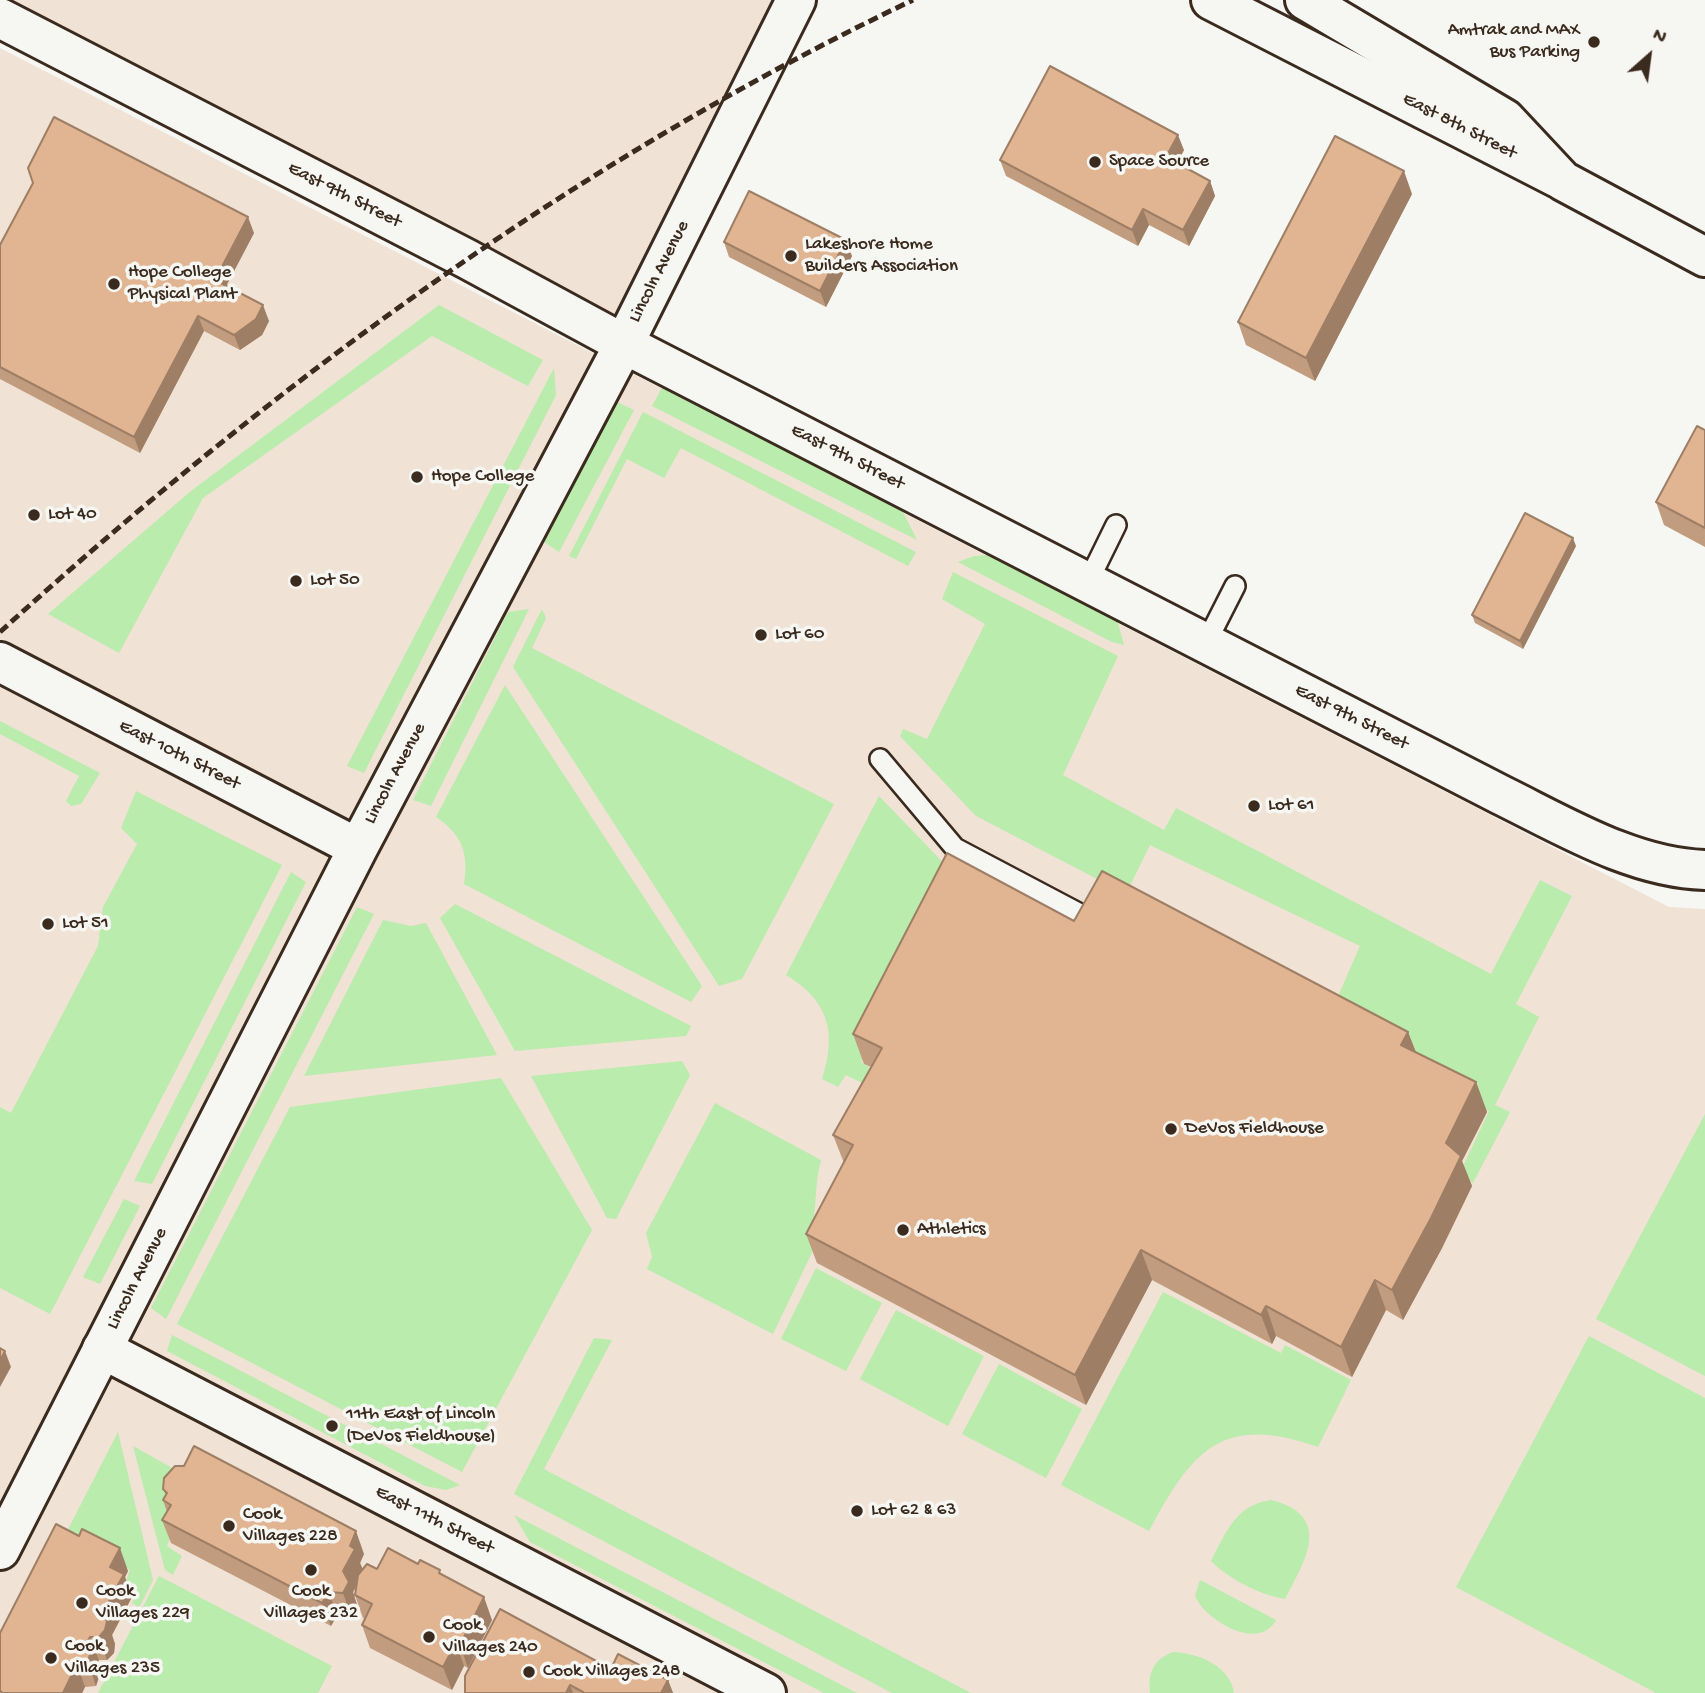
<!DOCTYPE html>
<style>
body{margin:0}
#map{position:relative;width:1705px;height:1693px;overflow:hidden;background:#f6f6f2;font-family:"Gochi Hand",sans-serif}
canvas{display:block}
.north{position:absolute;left:1614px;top:21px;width:70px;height:70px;-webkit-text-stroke:5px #f6f6f2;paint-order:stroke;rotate:28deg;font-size:19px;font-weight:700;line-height:28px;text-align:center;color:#3b2a1e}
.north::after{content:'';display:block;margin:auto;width:24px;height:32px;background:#3b2a1e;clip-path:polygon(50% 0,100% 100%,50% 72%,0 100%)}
</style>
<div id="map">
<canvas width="1705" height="1693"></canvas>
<div class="north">N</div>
</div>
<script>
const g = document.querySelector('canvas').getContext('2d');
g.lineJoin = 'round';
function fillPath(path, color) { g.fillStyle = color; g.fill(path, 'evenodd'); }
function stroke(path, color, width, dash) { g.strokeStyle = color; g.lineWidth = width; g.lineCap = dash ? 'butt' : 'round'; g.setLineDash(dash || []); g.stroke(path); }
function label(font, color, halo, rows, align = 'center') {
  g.font = font + ' "Gochi Hand",sans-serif'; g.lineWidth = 7; g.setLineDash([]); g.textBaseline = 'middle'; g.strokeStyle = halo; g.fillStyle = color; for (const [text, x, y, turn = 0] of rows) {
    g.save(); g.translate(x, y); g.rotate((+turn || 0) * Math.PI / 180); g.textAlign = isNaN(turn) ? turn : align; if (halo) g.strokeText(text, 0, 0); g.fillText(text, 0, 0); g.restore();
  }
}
const built = new Path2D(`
 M 0,0 L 796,0 L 624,344 Z
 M 0,48 L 1669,907 L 1705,909 L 1705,1693 L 0,1693 Z`);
const green = new Path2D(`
 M 439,305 L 543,360 L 528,386 L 432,336 L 203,498 L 119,653 L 48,614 L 191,491 Z
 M 554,368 L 556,395 L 364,773 L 347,766 Z
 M 663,386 L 901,508 L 917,540 L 652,406 Z
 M 617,402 L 634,410 L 559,552 L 543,541 Z
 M 643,412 L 916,552 L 908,566 L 681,448 L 664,478 L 627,459 L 576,559 L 569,556 Z
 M 990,555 L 1117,620 L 1124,645 L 1112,642 L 958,562 L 974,556 Z
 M 953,572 L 1118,656 L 1063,775 L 1164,830 L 1176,808 L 1491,974 L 1540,880 L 1572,896 L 1516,1004 L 1539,1017 L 1495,1105 L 1510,1112 L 1473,1183 L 1460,1173 L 1489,1111 L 1415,1074 L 1332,1010 L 1360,946 L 1150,845 L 1126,894 L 976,816 L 900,736 L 903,729 L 927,739 L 985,624 L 942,599 Z
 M 529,609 L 431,806 L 413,800 L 508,612 Z
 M 542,609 L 546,618 L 532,648 L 834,804 L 742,979 L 719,986 L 513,667 Z
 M 505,685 L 702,986 L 691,1002 L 464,884 C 469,854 462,834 436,817 Z
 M 0,721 L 100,773 L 81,804 L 71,806 L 66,801 L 79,776 L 0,734 Z
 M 136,791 L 282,865 L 50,1314 L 0,1288 L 0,1107 L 11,1113 L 98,946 L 103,907 L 137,844 L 121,828 Z
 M 879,796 L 957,877 L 861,1062 L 888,1079 L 882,1093 L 846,1075 L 838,1087 L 822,1079 C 837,1032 829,1001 786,975 Z
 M 291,872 L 306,882 L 152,1184 L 134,1181 Z
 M 455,904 L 691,1026 L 686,1036 L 515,1051 L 440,918 Z
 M 357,907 L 374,914 L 166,1319 L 151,1308 Z
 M 383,920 L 411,926 L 426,923 L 497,1055 L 304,1076 Z
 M 682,1061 L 690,1075 L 616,1219 L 607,1218 L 531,1076 Z
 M 501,1078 L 592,1230 L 462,1472 L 177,1324 L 290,1107 Z
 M 715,1103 L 821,1160 C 814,1186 817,1209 811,1235 L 818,1240 L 773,1334 L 647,1269 L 652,1257 L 646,1233 Z
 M 1705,1114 L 1705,1376 L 1596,1319 Z
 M 124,1199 L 140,1206 L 100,1284 L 83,1277 Z
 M 816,1268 L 882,1303 L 846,1371 L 781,1339 Z
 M 1163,1292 L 1281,1353 L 1285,1345 L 1351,1380 L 1318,1447 C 1222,1413 1192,1450 1149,1531 L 1061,1485 Z
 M 896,1310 L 984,1356 L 948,1426 L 860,1379 Z
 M 172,1335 L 460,1485 L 446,1490 L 425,1486 L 167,1351 Z
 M 1589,1336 L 1705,1398 L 1705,1693 L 1656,1693 L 1456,1587 Z
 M 594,1338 L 612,1340 L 544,1469 L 971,1693 L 892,1693 L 514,1494 Z
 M 999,1364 L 1082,1409 L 1046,1478 L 962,1434 Z
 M 118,1432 L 153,1580 L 139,1608 L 132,1603 L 135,1595 L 123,1589 L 130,1570 L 89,1546 L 62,1541 Z
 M 133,1446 L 192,1479 L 167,1546 L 182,1556 L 173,1575 L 165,1570 Z
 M 1271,1500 C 1334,1516 1305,1561 1285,1599 C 1260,1595 1229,1579 1211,1561 C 1226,1532 1236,1505 1271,1500 Z
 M 514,1515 L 857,1693 L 824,1693 L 530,1542 Z
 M 159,1576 L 332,1666 L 318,1693 L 98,1693 Z
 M 1200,1580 L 1276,1620 C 1259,1652 1206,1621 1195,1596 Z
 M 1173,1652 C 1197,1653 1230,1665 1234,1693 L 1150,1693 C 1148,1672 1153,1660 1173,1652 Z`);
const service = new Path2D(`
 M 1088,582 L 1116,525
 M 1206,643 L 1235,586
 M 880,759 L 955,848 L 1099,924`);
const minor = new Path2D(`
 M 102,1349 L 766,1693`);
const tertiary = new Path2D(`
 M 0,662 L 358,848
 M 0,1550 L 358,848 L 624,344 L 796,0`);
const secondary = new Path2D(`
 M 1211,0 L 1558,178`);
const primary = new Path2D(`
 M 1305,0 L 1505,119 L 1563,181 L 1705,257
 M 0,18 L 467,259 L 624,344 L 1501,795 C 1564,826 1633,868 1705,870`);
const rail = new Path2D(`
 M 0,632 C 276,382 576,161 913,0`);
const wall = new Path2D(`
 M 1184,150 L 1177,163 L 1210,181 L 1215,196 L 1189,246 L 1149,225 L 1138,246 L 1006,176 L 1000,160 Z
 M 1412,194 L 1315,381 L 1246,345 L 1238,322 Z
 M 254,233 L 226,286 L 269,321 L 262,335 L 240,350 L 204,331 L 140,453 L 0,379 L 0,245 Z
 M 724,242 L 852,256 L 826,307 L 729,257 Z
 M 1705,430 L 1705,547 L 1664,525 L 1656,502 Z
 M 1576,546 L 1523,649 L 1475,623 L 1472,615 Z
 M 1074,921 L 1408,1032 L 1416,1052 L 1476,1082 L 1487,1112 L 1462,1161 L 1472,1186 L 1442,1248 L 1403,1320 L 1386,1310 L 1352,1377 L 1276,1336 L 1272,1344 L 1152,1280 L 1086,1405 L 817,1263 L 806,1234 L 844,1163 L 833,1135 L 871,1067 L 864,1064 L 853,1034 Z
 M 163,1489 L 364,1554 L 360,1563 L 363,1570 L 377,1569 L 418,1564 L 442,1575 L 492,1620 L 468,1668 L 464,1666 L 452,1690 L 370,1648 L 362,1625 L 365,1618 L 363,1618 L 355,1595 L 357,1585 L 353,1592 L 357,1605 L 351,1616 L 337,1615 L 331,1626 L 171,1543 L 162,1520 L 167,1512 L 163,1500 L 166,1495 Z
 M 128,1571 L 125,1577 L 132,1597 L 112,1635 L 115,1644 L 114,1653 L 107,1660 L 99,1660 L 96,1666 L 99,1677 L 96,1686 L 85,1687 L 82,1693 L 0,1693 L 0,1633 Z
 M 611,1669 L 668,1680 L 673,1693 L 465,1693 Z`);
const shadedWall = new Path2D(`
 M 1178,135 L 1184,150 L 1172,173 L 1166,157 Z
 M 1404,171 L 1412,194 L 1315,381 L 1306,358 Z
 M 1210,181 L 1215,196 L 1189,246 L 1183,230 Z
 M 1143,209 L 1149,225 L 1138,246 L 1132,230 Z
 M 248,217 L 254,233 L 221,296 L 215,280 Z
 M 846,240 L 852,256 L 826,307 L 820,291 Z
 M 263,305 L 269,321 L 262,335 L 240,350 L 234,335 Z
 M 198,316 L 204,331 L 140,453 L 134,437 Z
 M 1573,538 L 1576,546 L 1523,649 L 1520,641 Z
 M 1408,1032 L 1419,1061 L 1401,1045 Z
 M 1476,1082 L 1487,1112 L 1462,1161 L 1472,1186 L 1442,1248 L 1403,1320 L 1392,1290 L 1446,1143 Z
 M 1141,1250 L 1152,1280 L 1086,1405 L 1075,1375 Z
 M 1375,1280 L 1386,1310 L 1352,1377 L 1341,1347 Z
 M 1266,1306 L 1276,1336 L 1272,1344 L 1261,1315 Z
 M 5,1351 L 11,1367 L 0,1387 L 0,1361 Z
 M 356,1531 L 364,1554 L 360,1563 L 364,1572 L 353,1592 L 357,1605 L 351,1616 L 343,1593 L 343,1571 L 350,1546 Z
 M 120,1548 L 128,1571 L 125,1577 L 132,1597 L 112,1635 L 115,1644 L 114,1653 L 107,1660 L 99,1637 L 110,1567 Z
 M 329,1592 L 337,1615 L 331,1626 L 322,1603 Z
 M 484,1597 L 492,1620 L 468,1668 L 460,1645 Z
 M 90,1637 L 99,1660 L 96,1666 L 99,1677 L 96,1686 L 88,1663 L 87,1643 Z
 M 456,1643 L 464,1666 L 452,1690 L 443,1667 Z
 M 77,1664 L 85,1687 L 82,1693 L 63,1693 Z
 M 668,1680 L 673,1693 L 661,1693 Z
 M 570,1685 L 573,1693 L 566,1693 Z`);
const building = new Path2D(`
 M 1050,66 L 1178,135 L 1166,157 L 1210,181 L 1183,230 L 1143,209 L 1132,230 L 1000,160 Z
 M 54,117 L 248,217 L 215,280 L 263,305 L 256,319 L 234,335 L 198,316 L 134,437 L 0,367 L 0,245 L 33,183 L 28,168 Z
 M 1335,136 L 1404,171 L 1306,358 L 1238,322 Z
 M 749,191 L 846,240 L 820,291 L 724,242 Z
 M 1697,426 L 1705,430 L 1705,528 L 1656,502 Z
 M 1525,513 L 1573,538 L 1520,641 L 1472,615 Z
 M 947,853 L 1074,921 L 1102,871 L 1408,1032 L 1401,1045 L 1476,1082 L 1446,1143 L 1461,1156 L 1431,1218 L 1392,1290 L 1375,1280 L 1341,1347 L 1266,1306 L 1261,1315 L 1141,1250 L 1075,1375 L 806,1234 L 853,1145 L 833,1135 L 882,1048 L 853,1034 Z
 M 0,1348 L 5,1351 L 0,1361 Z
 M 194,1446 L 356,1531 L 350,1546 L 355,1549 L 343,1571 L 349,1582 L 343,1593 L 329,1592 L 322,1603 L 162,1520 L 171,1505 L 163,1500 L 167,1493 L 163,1489 L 164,1478 L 175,1466 L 184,1466 Z
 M 56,1524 L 79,1536 L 82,1529 L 120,1548 L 110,1567 L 124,1574 L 102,1614 L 107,1621 L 105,1630 L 99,1637 L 90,1637 L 87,1643 L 90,1654 L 88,1663 L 77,1664 L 63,1693 L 3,1693 L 0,1691 L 0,1633 Z
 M 388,1548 L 418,1564 L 420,1560 L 440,1570 L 439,1573 L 484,1597 L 460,1645 L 456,1643 L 443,1667 L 362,1625 L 372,1604 L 355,1595 L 358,1575 L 367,1564 L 377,1569 Z
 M 500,1609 L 611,1669 L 618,1654 L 668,1680 L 661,1693 L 583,1693 L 583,1692 L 570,1685 L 566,1693 L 465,1693 L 465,1676 Z`);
const markers = [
 [1594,42,7,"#3b2a1e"],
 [1095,162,7,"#3b2a1e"],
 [791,256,7,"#3b2a1e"],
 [114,284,7,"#3b2a1e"],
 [417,477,7,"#3b2a1e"],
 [34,515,7,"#3b2a1e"],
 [296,581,7,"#3b2a1e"],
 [761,635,7,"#3b2a1e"],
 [1254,806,7,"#3b2a1e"],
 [48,924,7,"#3b2a1e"],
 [1171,1129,7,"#3b2a1e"],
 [903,1230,7,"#3b2a1e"],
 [332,1426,7,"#3b2a1e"],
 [857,1511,7,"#3b2a1e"],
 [229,1526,7,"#3b2a1e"],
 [311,1570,7,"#3b2a1e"],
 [82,1603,7,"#3b2a1e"],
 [429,1637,7,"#3b2a1e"],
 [51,1658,7,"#3b2a1e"],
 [529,1672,7,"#3b2a1e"]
];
const poiNames = [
 ["Amtrak and MAX",1580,31,"right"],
 ["Bus Parking",1580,53,"right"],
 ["Space Source",1109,162],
 ["Lakeshore Home",805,245],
 ["Builders Association",805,267],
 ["Hope College",128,273],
 ["Physical Plant",128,295],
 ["Hope College",431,477],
 ["Lot 40",48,515],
 ["Lot 50",310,581],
 ["Lot 60",775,635],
 ["Lot 61",1268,806],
 ["Lot 51",62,924],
 ["DeVos Fieldhouse",1185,1129],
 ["Athletics",917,1230],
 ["11th East of Lincoln",346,1415],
 ["(DeVos Fieldhouse)",346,1437],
 ["Lot 62 & 63",871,1511],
 ["Cook",243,1515],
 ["Villages 228",243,1537],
 ["Cook",96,1592],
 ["Villages 229",96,1614],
 ["Cook",311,1592,"center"],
 ["Villages 232",311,1614,"center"],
 ["Cook",443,1626],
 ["Villages 240",443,1648],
 ["Cook",65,1647],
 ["Villages 235",65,1669],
 ["Cook Villages 248",543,1672]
];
const streetNames = [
 ["East 8th Street",1459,127,27],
 ["East 9th Street",344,196,27],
 ["Lincoln Avenue",660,272,-63],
 ["East 9th Street",847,458,27],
 ["East 9th Street",1351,718,27],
 ["East 10th Street",179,756,27],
 ["Lincoln Avenue",396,774,-62],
 ["Lincoln Avenue",138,1279,-63],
 ["East 11th Street",434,1521,27]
];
fillPath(built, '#f0e2d5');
fillPath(green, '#b9ecad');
stroke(service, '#3b2a1e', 24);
stroke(minor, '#3b2a1e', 44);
stroke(tertiary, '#3b2a1e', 44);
stroke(secondary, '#3b2a1e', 44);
stroke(primary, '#3b2a1e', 44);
stroke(service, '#f6f6f2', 19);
stroke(minor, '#f6f6f2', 38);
stroke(tertiary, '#f6f6f2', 38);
stroke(secondary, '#f6f6f2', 38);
stroke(primary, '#f6f6f2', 38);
stroke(rail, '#3b2a1e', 5, [10, 5]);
fillPath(wall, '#c29c7e');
fillPath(shadedWall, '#9e7f66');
fillPath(building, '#e1b592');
stroke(building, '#9e7f66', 2);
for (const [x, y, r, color] of markers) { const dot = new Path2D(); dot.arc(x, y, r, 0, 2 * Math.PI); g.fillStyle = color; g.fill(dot); stroke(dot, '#f6f6f2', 2.5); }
label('19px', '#3b2a1e', '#f6f6f2', poiNames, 'left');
label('19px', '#3b2a1e', '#f6f6f2', streetNames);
</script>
